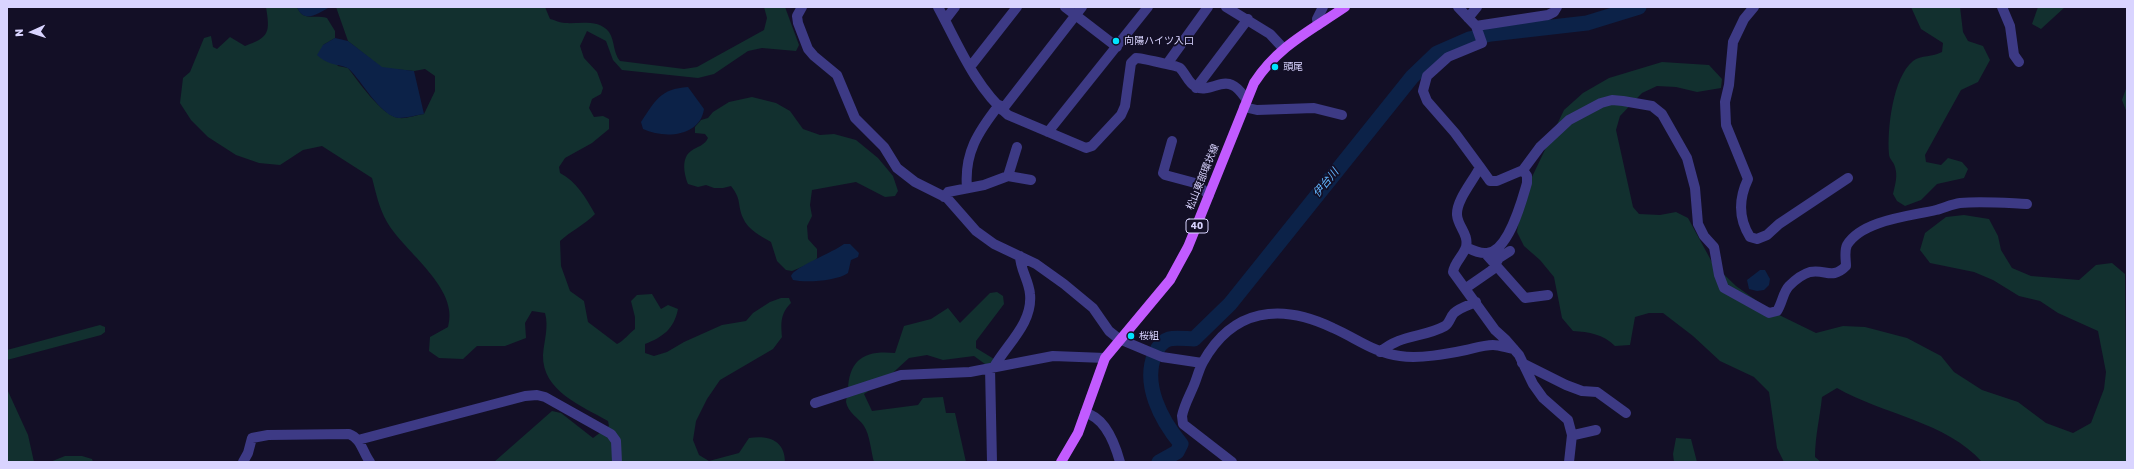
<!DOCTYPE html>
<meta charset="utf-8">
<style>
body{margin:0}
#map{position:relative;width:2134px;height:469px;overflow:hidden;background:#130f26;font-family:Rubik,sans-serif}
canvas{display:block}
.frame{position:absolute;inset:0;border:8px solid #d9d4ff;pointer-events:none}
.north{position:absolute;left:12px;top:12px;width:40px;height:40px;-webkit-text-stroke:3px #130f26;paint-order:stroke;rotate:267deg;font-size:11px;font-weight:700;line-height:16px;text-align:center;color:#d9d4ff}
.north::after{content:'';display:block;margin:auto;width:14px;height:18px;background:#d9d4ff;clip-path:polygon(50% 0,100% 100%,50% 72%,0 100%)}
</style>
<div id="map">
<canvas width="2134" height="469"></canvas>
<div class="frame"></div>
<div class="north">N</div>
</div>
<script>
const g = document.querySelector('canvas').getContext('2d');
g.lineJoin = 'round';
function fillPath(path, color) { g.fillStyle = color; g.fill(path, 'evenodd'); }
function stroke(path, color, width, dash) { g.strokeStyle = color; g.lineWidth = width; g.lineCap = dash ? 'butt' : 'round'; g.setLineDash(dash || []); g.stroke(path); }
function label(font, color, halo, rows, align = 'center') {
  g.font = font + ' Rubik,"Noto Sans JP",sans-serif'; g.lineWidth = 3.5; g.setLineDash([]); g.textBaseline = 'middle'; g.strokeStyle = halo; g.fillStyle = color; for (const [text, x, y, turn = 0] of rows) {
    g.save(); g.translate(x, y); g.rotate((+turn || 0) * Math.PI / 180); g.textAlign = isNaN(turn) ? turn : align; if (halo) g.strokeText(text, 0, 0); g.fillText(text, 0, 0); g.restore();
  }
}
const green = new Path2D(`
 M 266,7 L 297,7 C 303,22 314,14 327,18 L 335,31 L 335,38 L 323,45 L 338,66 L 348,68 C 358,81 382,116 399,118 C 406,119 416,115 424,114 L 435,91 L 435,76 L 425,69 L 414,71 L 382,68 L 348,41 L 336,7 L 545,7 L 550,19 C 555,20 560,23 565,23 C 579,24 599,19 609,32 C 615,41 613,53 620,61 L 684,69 L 697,67 L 764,30 L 767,18 L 764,7 L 785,7 L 799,45 L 796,51 L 762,48 L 748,51 L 714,74 L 698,78 L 622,70 L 613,60 L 606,41 L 587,31 L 580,46 L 584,58 L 597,72 L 603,88 L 601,94 L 592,99 L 589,108 L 594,117 L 603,116 L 609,119 L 609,129 L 592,143 L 565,158 L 559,167 L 560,173 C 576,181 586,198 595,214 C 584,225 571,231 560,241 L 561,266 L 570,291 L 584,301 L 588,322 L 617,344 C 625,340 628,334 635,329 L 635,317 L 631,301 L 637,295 L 652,294 L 661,309 L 668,305 L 678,309 C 674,329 663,337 645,344 L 645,353 L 654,356 L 667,352 L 684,342 L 722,325 L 746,321 L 753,313 L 770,302 L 781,298 L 789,298 L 791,303 C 780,314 781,323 782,337 L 773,349 L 720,380 L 707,399 L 696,421 L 693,440 L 699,455 L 709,461 L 739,453 L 749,438 C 768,435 785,440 785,462 L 494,462 L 552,411 L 561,413 L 593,438 L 609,426 L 608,421 C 582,406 542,391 543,355 C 544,341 549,327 545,313 L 532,311 L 525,323 L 526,338 L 505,346 L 477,346 L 463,359 L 439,358 L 429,351 L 430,337 L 448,327 C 460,288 404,252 387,222 C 379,208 376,193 372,178 L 322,146 L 303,150 L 280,165 L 259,163 L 236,155 L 208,137 L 191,120 L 180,103 L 183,78 L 190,72 L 204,38 L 211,36 L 213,47 L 217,49 L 230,37 L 245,46 C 270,37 270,32 266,7 Z
 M 1911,7 L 1960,7 L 1963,32 L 1968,41 L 1983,46 L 1990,60 L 1978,82 L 1961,90 L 1925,155 L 1926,162 L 1941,165 L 1948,158 L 1962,162 L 1968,169 L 1964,178 L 1937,184 L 1921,200 L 1905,206 L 1897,201 L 1893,194 C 1895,185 1898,176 1895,167 C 1894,162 1889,159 1889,154 C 1887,129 1893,77 1913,61 C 1921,55 1933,57 1942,52 L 1943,43 L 1921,29 Z
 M 2038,7 L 2065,7 L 2041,29 L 2032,24 Z
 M 1662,62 L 1709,65 L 1722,79 L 1721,88 L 1697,92 L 1676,87 L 1657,86 L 1642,93 L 1620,116 L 1616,130 L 1633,207 L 1639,214 L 1660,215 L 1676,212 L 1688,218 L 1713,264 L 1736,286 L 1771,311 L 1816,333 L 1843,326 L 1865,327 L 1907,338 L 1941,356 L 1954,372 L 1982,390 L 2018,402 L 2046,423 L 2073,433 L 2091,423 L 2104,389 L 2106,372 L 2098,331 L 2058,313 L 2040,301 L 2019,296 L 1993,280 L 1974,272 L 1930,263 L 1920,250 L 1925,233 L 1946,217 L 1964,215 L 1989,219 L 1998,236 L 2001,250 L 2012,268 L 2031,276 L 2079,280 L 2096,265 L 2112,263 L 2125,274 L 2127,462 L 1982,462 C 1947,422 1882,414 1837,388 L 1822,397 C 1820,417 1815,436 1815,457 L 1821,462 L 1784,462 L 1777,448 L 1769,392 L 1754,377 L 1720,361 L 1693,336 L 1663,313 L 1649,313 L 1635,317 L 1630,345 L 1615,346 C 1603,334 1589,332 1573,331 L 1562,318 L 1554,277 L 1540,260 L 1524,246 L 1517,232 L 1520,211 L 1531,179 L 1564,110 L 1583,93 L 1609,78 Z
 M 2127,86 L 2127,113 L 2122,100 Z
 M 752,97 L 776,103 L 790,111 L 803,129 L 820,135 L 834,134 L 856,140 L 878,158 L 893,176 L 898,191 L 895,196 L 885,197 L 856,182 L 812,190 L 810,205 L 812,216 L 807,226 L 808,239 L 817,249 L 817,258 L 814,262 L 792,271 L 786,270 L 777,261 L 771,242 C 761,236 748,230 743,218 C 737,204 742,200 731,186 L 723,188 L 714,188 L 706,185 L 698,187 L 688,184 C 684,174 681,158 691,151 C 698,146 704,146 708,138 L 705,134 L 695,133 L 695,127 L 701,120 L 708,118 L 713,112 L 729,102 Z
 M 997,292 L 1003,296 L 1004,304 L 976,341 L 976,348 L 994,359 L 992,364 L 985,364 L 974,356 L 943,360 L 927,355 L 909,358 L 885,380 L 864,394 L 872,411 L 918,405 L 923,398 L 943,397 L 946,413 L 955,413 L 966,462 L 874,462 C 871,452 870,435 864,426 C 859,418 848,413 846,402 C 846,398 848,394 848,390 C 849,359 865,350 895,353 L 904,326 L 931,319 L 948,308 L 960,323 L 990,293 Z
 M 100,325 L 105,327 L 105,332 L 101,335 L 7,360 L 7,350 Z
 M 7,389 L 28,435 L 34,462 L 7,462 Z
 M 1676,438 L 1691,439 L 1697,462 L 1674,462 L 1673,454 Z
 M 65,456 L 82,456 L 92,459 L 93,462 L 50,462 Z`);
const water = new Path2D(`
 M 297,7 L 330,7 C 317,14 304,24 297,7 Z
 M 335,38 L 348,41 L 382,67 L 414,71 L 424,114 C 416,115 407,118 399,118 C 381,117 362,81 349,69 C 344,64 329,67 317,55 L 323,45 Z
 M 688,87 L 704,109 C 700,137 664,139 643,129 L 641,122 C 656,100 660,89 688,87 Z
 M 844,244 L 850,244 L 859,253 L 858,257 L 851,260 L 848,273 C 837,281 806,283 793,280 L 791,276 C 794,267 834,252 844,244 Z
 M 1760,270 L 1765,270 L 1770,279 L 1769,285 L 1764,290 L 1757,291 L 1749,289 L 1747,280 Z`);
const river = new Path2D(`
 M 1159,462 L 1177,452 L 1181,444 C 1161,420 1142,384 1155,354 C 1158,347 1162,341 1169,339 C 1176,337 1187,339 1194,339 L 1230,304 L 1412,77 L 1437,53 L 1469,39 L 1491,34 L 1587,23 L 1639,7`);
const street = new Path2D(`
 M 802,7 L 797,16 L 798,23 L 808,49 L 814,56 L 837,75 L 855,118 L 884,147 L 897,168 L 915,182 L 947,198 L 976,231 L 994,244 L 1036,264 L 1064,284 L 1093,308 L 1109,331 L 1119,339 L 1162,357 L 1202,363
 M 938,7 C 958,44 975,87 1008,115 L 1086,148 L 1092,146 L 1121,115 L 1125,106 L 1131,63 L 1136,58 C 1140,58 1178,66 1180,68 C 1186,74 1188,83 1196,87 C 1208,93 1221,79 1232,85 C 1238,87 1243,95 1247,100
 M 1065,7 L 1117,47
 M 1226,7 L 1270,34 L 1283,48
 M 1458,7 L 1476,26 L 1482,43 L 1448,57 L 1427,76 L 1423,91 L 1427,101 L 1455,133 L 1480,167 C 1474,180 1456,200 1457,215 C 1458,227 1469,234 1466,247 C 1463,256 1454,263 1453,272 L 1495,330 L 1506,340 L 1519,355 L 1533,384 L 1543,398 L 1568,420 L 1572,435 L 1569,462
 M 1754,7 L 1744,19 L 1733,42 L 1729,85 L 1725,102 L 1726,125 L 1748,179 C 1739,198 1738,218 1750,237 L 1757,239 L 1767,235 L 1779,224 L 1848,178
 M 2002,7 L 2010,26 L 2014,55 L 2019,62
 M 1468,18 L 1477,7
 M 945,20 L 955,7
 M 1318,25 L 1317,19 L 1323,7
 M 1476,26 L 1548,15 L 1554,12 L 1557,7
 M 1167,64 L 1208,7
 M 970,67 L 1017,7
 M 1196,88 L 1248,19
 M 1244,107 L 1257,110 L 1314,108 L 1342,115
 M 1002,110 L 1082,7
 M 1048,132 L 1148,7
 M 1172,141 L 1163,173 L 1165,175 L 1195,183 L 1209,195
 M 1480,167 L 1490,181 L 1497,181 L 1523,170 L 1540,147 L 1569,120 L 1601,103 L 1612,100 L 1623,101 L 1652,106 L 1662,114 L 1687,158 L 1695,188 L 1698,224 L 1704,236 L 1714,247 L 1719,275 L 1724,288 L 1769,313 L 1777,311 C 1782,304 1783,292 1789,286 C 1795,280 1803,274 1810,272 C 1826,269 1832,280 1846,266 C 1846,260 1844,251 1847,245 C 1862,220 1911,216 1936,210 C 1944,208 1952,204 1960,203 C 1982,201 2005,203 2027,204
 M 1008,176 L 1031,180
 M 967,188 C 964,153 978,132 999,105
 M 944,197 L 948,192 L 984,185 L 1008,176 L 1017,147
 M 1466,247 C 1472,250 1479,254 1487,253 C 1509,251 1522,200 1527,183 L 1527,176 L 1523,170
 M 1485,253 L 1525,298 L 1548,295
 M 1466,288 L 1492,270 L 1499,258 L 1510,251
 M 1380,352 C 1401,334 1423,338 1445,326 C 1450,323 1450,317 1454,313 C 1459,308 1469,305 1476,302
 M 1522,363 L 1566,385 L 1582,391 L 1597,392 L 1626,413
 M 994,367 C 1007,344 1033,323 1030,294 C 1029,281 1020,269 1020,256
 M 990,368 L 992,462
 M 815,403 L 901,375 L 970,372 L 1053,356 L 1105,358
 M 1085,413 C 1105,417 1115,444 1120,462
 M 1574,435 L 1596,430
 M 358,440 L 525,396 L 537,395 L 545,397 L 611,434 L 616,441 L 617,462
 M 243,462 L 248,453 L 252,438 L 268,435 L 349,434 C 361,438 363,453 370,462
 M 1232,462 L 1183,424 L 1182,416 C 1184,405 1190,395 1194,385 C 1197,378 1199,369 1203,362 C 1233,308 1281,303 1333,328 C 1356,338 1374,353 1400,356 C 1420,359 1446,354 1466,350 C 1475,348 1484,345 1493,345 C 1500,345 1507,348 1514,349`);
const primary = new Path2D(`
 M 1061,462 L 1078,433 L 1105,358 L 1170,280 L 1188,247 L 1254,83 C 1278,46 1310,31 1345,7`);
const markers = [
 [1116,41,4,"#00e5ff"],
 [1275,67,4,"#00e5ff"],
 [1131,336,4,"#00e5ff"]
];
const shields = [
 [1197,226,22]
];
const shieldNames = [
 ["40",1197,226]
];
const poiNames = [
 ["向陽ハイツ入口",1124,41],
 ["頭尾",1283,67],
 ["桜組",1139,336]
];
const streetNames = [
 ["松山東部環状線",1203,177,-68]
];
const waterNames = [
 ["伊台川",1326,183,-51]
];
fillPath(green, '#12302f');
fillPath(water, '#0c2248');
stroke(river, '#0c2248', 15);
stroke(street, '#3d3a85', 10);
stroke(primary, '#c25bff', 10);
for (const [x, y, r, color] of markers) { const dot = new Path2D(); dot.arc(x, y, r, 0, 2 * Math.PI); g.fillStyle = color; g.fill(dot); stroke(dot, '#130f26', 1.5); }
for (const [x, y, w] of shields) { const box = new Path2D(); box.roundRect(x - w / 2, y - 7, w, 14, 3); g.fillStyle = '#130f26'; g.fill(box); stroke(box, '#d9d4ff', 1); }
label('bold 9px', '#d9d4ff', null, shieldNames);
label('10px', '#d9d4ff', '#130f26', poiNames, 'left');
label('10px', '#d9d4ff', '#130f26', streetNames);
label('italic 11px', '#62b6ff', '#130f26', waterNames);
</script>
